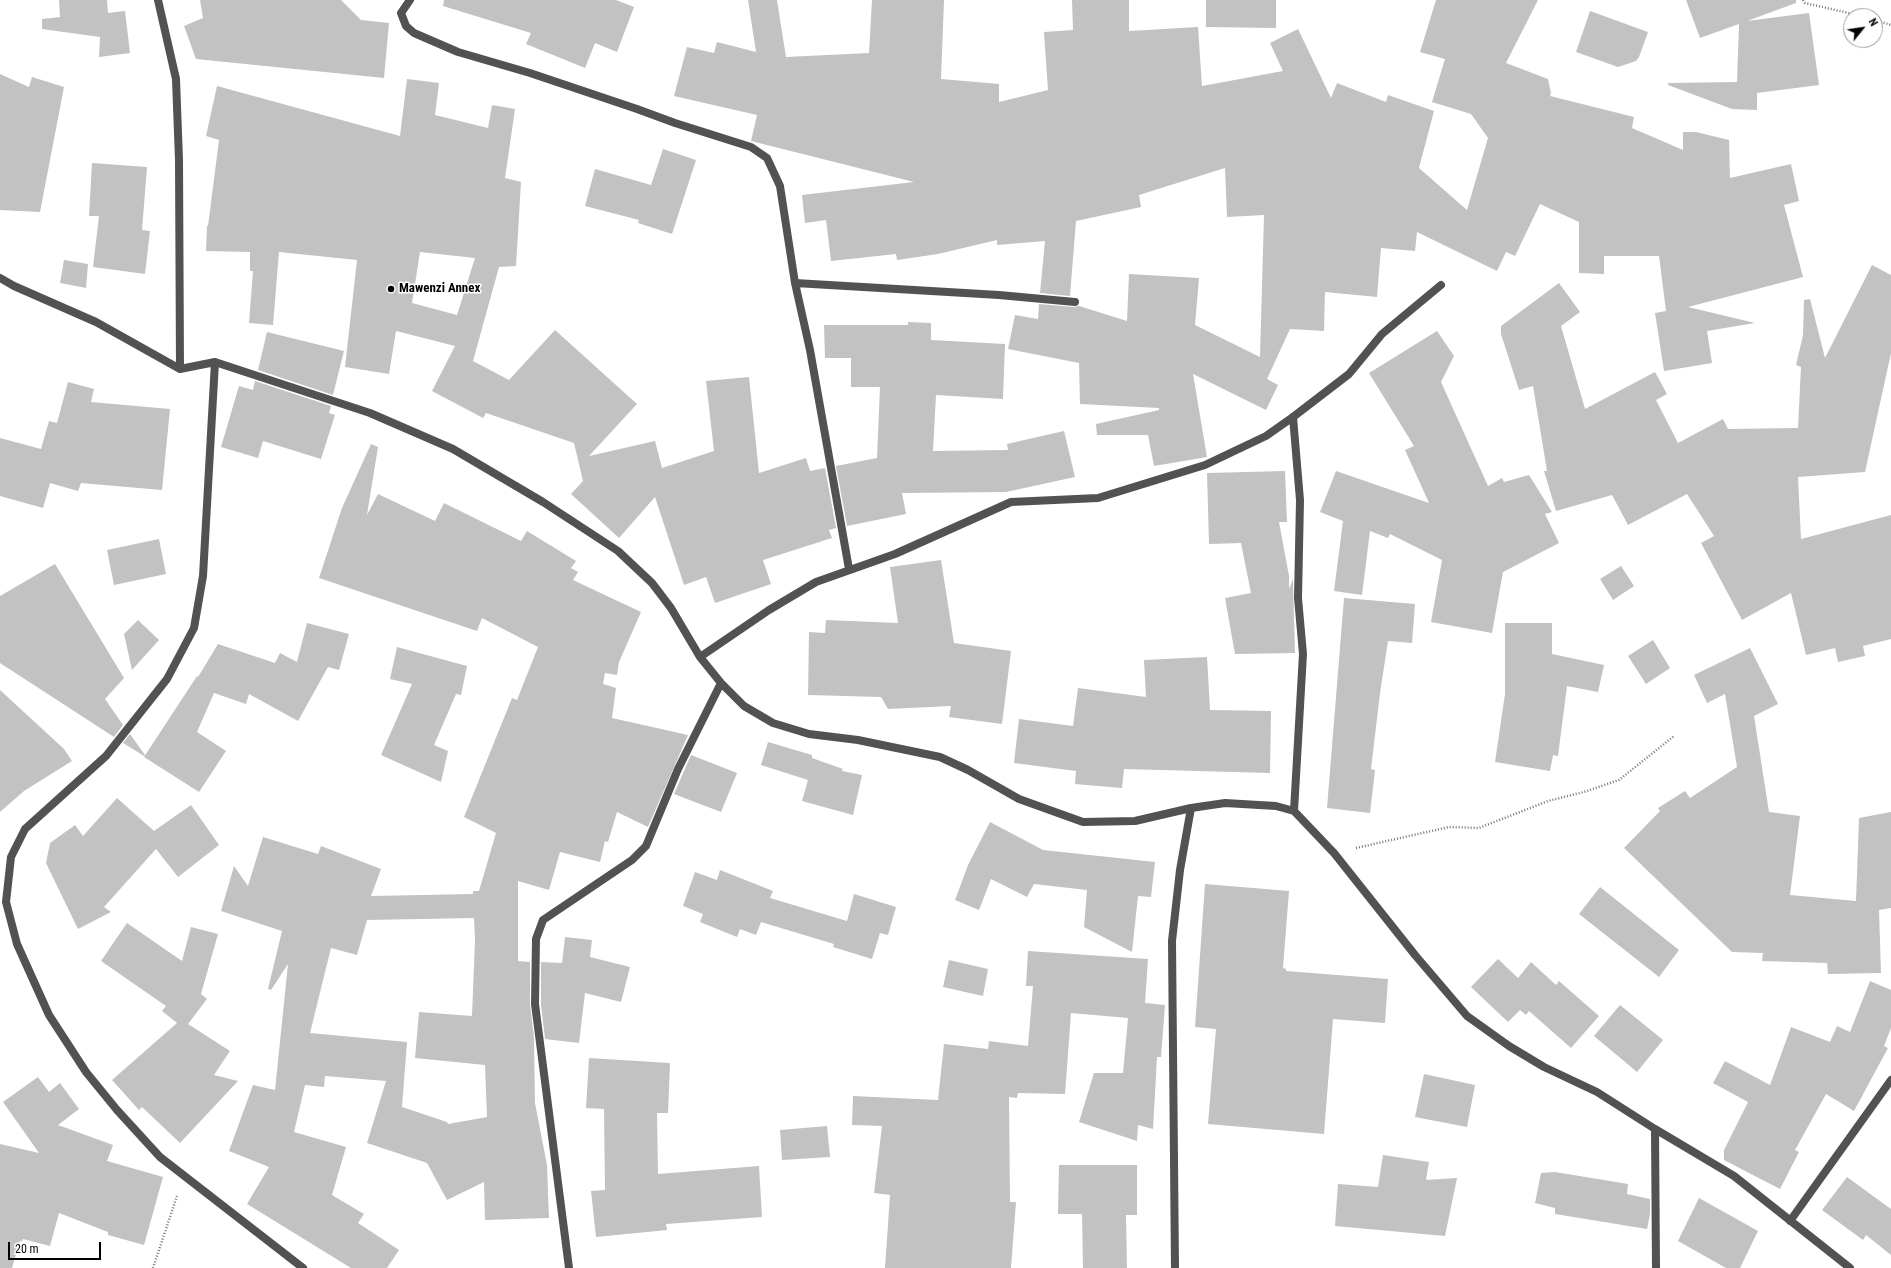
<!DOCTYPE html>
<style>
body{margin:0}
#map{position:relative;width:1891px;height:1268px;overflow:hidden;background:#fff;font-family:"Roboto Condensed",sans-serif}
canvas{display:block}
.north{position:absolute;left:1843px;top:8px;width:40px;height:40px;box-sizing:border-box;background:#fff;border:1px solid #999;border-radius:50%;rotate:60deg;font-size:11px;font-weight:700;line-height:16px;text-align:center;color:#000}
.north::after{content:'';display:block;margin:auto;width:14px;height:18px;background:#000;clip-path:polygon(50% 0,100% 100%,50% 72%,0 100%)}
.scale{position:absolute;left:8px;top:1242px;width:93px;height:18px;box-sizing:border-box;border:2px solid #000;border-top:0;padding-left:5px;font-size:12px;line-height:14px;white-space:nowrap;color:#000;-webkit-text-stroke:3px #fff;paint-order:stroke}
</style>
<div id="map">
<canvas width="1891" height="1268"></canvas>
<div class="north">N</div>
<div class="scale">20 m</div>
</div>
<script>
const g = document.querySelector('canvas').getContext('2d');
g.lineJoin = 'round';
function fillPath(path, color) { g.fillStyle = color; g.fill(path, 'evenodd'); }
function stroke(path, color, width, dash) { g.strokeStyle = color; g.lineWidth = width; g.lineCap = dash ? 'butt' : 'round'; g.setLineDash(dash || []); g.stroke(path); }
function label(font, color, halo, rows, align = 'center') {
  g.font = font + ' "Roboto Condensed",sans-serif'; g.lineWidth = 3; g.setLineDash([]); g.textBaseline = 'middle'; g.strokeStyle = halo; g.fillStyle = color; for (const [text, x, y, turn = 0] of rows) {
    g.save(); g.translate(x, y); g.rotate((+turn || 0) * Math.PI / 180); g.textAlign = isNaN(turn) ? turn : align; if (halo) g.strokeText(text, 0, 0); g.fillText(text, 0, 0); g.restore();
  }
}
const building = new Path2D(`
 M 59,0 L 107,0 L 108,13 L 125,11 L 130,53 L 99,57 L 100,37 L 42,29 L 42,19 L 60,17 Z
 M 200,0 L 341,0 L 361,20 L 389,23 L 384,78 L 196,59 L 184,26 L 203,18 Z
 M 444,0 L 616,0 L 634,7 L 617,52 L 595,43 L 585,68 L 526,44 L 531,33 L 443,6 Z
 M 748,0 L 777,0 L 786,57 L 869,53 L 872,0 L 944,0 L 941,79 L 999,84 L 999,102 L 1048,90 L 1044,32 L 1073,30 L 1072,0 L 1129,0 L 1129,31 L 1198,27 L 1202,86 L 1283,71 L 1270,43 L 1298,29 L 1331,98 L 1337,83 L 1386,102 L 1388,95 L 1434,111 L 1419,168 L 1467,210 L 1488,138 L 1471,114 L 1432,102 L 1445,59 L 1420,52 L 1436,0 L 1538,0 L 1506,63 L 1548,79 L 1551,93 L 1550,96 L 1634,117 L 1632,128 L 1683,150 L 1683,132 L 1696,132 L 1729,140 L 1730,178 L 1791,164 L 1799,201 L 1784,205 L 1803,277 L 1688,307 L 1755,323 L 1707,331 L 1712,363 L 1664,371 L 1655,313 L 1666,311 L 1659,256 L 1604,256 L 1604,274 L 1579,273 L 1579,222 L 1540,204 L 1515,256 L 1506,252 L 1497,271 L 1417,232 L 1415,251 L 1381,248 L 1377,297 L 1325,292 L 1324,331 L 1290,329 L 1267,379 L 1278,385 L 1266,410 L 1193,374 L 1207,457 L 1154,466 L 1148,435 L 1097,435 L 1096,424 L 1159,410 L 1159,408 L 1080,404 L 1079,363 L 1008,349 L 1015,315 L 1038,319 L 1039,304 L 1074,307 L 1079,306 L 1127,321 L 1129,274 L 1199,278 L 1195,325 L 1260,357 L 1264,215 L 1227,217 L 1225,168 L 1139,195 L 1141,207 L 1076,221 L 1070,296 L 1040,293 L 1045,241 L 997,245 L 997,240 L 938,254 L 897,260 L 896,254 L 831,261 L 826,220 L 805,223 L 802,195 L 914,182 L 751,141 L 757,115 L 674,96 L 687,47 L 714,53 L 717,42 L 756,52 Z
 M 1206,0 L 1276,0 L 1276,28 L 1206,27 Z
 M 1686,0 L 1796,0 L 1796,3 L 1747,21 L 1809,13 L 1819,85 L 1757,93 L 1757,110 L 1732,109 L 1668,85 L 1668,83 L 1737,82 L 1739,24 L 1700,38 Z
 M 1590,11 L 1648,32 L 1639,57 L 1636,61 L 1618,67 L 1576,52 Z
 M 0,74 L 29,87 L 32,77 L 64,87 L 40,212 L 0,210 Z
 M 407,79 L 439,83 L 435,115 L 488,128 L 492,105 L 515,109 L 505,178 L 521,182 L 516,266 L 499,267 L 473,361 L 509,380 L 555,330 L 637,404 L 589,456 L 655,441 L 662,468 L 714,451 L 706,381 L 749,377 L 759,473 L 806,458 L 810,471 L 825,468 L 836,528 L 829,530 L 832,538 L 763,560 L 771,584 L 715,603 L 706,577 L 684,585 L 655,497 L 619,538 L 571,494 L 583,481 L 574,443 L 486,413 L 483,418 L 432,391 L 455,346 L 396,331 L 389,374 L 345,367 L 357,260 L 279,252 L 273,325 L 249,323 L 253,271 L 250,271 L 250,252 L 206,251 L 207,226 L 208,226 L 219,140 L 206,136 L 217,86 L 400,136 ZM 420,252 L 475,258 L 457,315 L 412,303 Z
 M 663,149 L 696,160 L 672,234 L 638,223 L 639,220 L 585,206 L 595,169 L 651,185 Z
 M 92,163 L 147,167 L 142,230 L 150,231 L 145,274 L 93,267 L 99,216 L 89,216 Z
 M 64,260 L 88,264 L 86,288 L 60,283 Z
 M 1872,265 L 1891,275 L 1891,353 L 1865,472 L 1798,477 L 1801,539 L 1891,515 L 1891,639 L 1863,646 L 1865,656 L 1838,662 L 1835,648 L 1806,655 L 1791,593 L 1742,620 L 1701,543 L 1714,536 L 1687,494 L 1628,525 L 1612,495 L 1556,511 L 1544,471 L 1547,471 L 1533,386 L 1519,390 L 1501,334 L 1501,326 L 1559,283 L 1580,312 L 1561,326 L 1585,409 L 1655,372 L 1667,394 L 1656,400 L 1678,443 L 1723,419 L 1728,429 L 1798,428 L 1801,367 L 1796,365 L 1803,335 L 1804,300 L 1810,299 L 1825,358 Z
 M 908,322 L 931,323 L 931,340 L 1005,344 L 1003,399 L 936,395 L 933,451 L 1008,450 L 1007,444 L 1064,431 L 1075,477 L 1006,492 L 902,493 L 906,514 L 847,526 L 836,466 L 877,458 L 880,387 L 851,387 L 851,358 L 825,358 L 824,325 L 908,325 Z
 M 1437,331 L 1454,356 L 1441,382 L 1488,486 L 1502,478 L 1504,482 L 1529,475 L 1552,512 L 1545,514 L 1559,543 L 1503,572 L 1492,633 L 1431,622 L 1442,560 L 1390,534 L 1388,538 L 1370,531 L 1362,595 L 1334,591 L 1343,521 L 1320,512 L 1336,471 L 1429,503 L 1405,450 L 1414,446 L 1369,373 Z
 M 267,332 L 344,351 L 333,395 L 258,370 Z
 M 255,381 L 331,406 L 329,413 L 335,415 L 321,459 L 263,441 L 258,458 L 221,447 L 239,386 L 253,390 Z
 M 68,382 L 94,389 L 91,402 L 170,409 L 162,490 L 81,483 L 78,491 L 50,483 L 43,508 L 0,496 L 0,438 L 41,449 L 49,421 L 57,423 Z
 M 371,444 L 378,447 L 367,515 L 378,494 L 435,521 L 444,503 L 521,541 L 527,531 L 576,561 L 571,568 L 578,572 L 573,580 L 641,612 L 619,662 L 617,675 L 605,673 L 603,684 L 616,688 L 612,718 L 688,735 L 648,827 L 617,812 L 608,842 L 605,841 L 600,862 L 560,852 L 549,890 L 518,881 L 518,961 L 530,962 L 530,1004 L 534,1038 L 535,1103 L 547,1165 L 549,1218 L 485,1220 L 484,1182 L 447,1200 L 427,1163 L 367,1143 L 386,1081 L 325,1076 L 324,1087 L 305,1085 L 294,1132 L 346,1147 L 332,1195 L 364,1214 L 358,1223 L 399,1250 L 387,1268 L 351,1268 L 247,1204 L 269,1167 L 229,1151 L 253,1085 L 275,1090 L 288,964 L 271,990 L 268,989 L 282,931 L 221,911 L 234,866 L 248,886 L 263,837 L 318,854 L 321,846 L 381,869 L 371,896 L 473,894 L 473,891 L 479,891 L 496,833 L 464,817 L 512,698 L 517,700 L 538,647 L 482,618 L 477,631 L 319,578 L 342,508 ZM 474,918 L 475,941 L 472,1016 L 419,1012 L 415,1058 L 485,1065 L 487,1117 L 448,1124 L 447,1122 L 402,1107 L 407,1042 L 310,1033 L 331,948 L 357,955 L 367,920 Z
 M 1285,471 L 1287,522 L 1279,522 L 1289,576 L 1289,589 L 1293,579 L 1295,653 L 1235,654 L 1225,598 L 1251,593 L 1241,543 L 1209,544 L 1207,473 Z
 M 159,539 L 166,574 L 114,585 L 107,550 Z
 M 941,560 L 954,643 L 1011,651 L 1002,724 L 949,717 L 951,706 L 888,709 L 881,697 L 808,695 L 809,632 L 825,633 L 826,620 L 898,623 L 890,567 Z
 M 55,564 L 124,678 L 105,699 L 123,725 L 114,737 L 0,663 L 0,596 Z
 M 1621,566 L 1634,586 L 1613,600 L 1600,579 Z
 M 1344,598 L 1415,604 L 1412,643 L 1388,641 L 1380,693 L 1371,769 L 1375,770 L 1370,813 L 1327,808 Z
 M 138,620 L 159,640 L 132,670 L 124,634 Z
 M 307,623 L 349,634 L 339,670 L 328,667 L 298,721 L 249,694 L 246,704 L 214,693 L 197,732 L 226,751 L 199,792 L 144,757 L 197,676 L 198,677 L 218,644 L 275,663 L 280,653 L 297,662 Z
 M 1505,623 L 1552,623 L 1552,654 L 1604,665 L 1598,692 L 1567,686 L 1558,756 L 1553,755 L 1550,771 L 1495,762 L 1505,694 Z
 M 1653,640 L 1670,668 L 1646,684 L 1628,656 Z
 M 397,647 L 467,666 L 461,695 L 456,694 L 434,745 L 448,751 L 441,782 L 381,755 L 412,684 L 390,679 Z
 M 1750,648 L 1778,704 L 1754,716 L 1769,812 L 1800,816 L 1790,895 L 1856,901 L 1859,818 L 1891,812 L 1891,908 L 1879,910 L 1881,973 L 1828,974 L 1827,963 L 1762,961 L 1763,953 L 1732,952 L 1624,848 L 1660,811 L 1658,808 L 1685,791 L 1690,798 L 1737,767 L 1725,694 L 1707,703 L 1694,675 Z
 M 1207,657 L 1210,710 L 1271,711 L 1270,773 L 1124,769 L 1122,788 L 1075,784 L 1076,771 L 1014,763 L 1019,719 L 1073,726 L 1078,688 L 1146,697 L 1144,660 Z
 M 0,690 L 64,749 L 72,761 L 24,791 L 0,812 Z
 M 130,734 L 145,755 L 144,756 L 123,743 Z
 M 768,742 L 812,755 L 812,758 L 843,769 L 842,771 L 862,775 L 853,815 L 802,801 L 808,780 L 761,765 Z
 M 691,755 L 737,773 L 721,812 L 674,794 Z
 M 117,798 L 154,831 L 191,805 L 219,845 L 178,877 L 156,849 L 104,907 L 111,912 L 78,929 L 46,863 L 50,843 L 75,825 L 83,836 Z
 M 990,822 L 1043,850 L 1155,862 L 1151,897 L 1138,896 L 1132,952 L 1084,927 L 1087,890 L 1034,884 L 1027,897 L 991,879 L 979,910 L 955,900 L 968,865 Z
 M 720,870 L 773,891 L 770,898 L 847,921 L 854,894 L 896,907 L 888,935 L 880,933 L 872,959 L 833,947 L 834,944 L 761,922 L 756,935 L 740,929 L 737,937 L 700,922 L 703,914 L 683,906 L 695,872 L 717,880 Z
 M 1205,884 L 1289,891 L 1283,968 L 1286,969 L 1286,971 L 1388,979 L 1385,1023 L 1333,1019 L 1324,1134 L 1208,1124 L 1216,1029 L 1195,1027 Z
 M 1600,887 L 1679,950 L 1659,977 L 1579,914 Z
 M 127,923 L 182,961 L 191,927 L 218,934 L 201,994 L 207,999 L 188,1024 L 230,1051 L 214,1075 L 238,1081 L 180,1143 L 142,1107 L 139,1110 L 112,1080 L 177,1023 L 162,1011 L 166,1006 L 101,961 Z
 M 565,937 L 592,940 L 590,957 L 630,967 L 621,1002 L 585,993 L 579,1043 L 545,1039 L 541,1004 L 541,962 L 562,963 Z
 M 1028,951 L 1148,959 L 1145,1003 L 1165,1005 L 1161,1057 L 1157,1057 L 1153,1129 L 1138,1125 L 1137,1141 L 1079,1122 L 1094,1073 L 1123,1073 L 1128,1018 L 1071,1013 L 1065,1094 L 1018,1093 L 1017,1098 L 1009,1097 L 1010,1202 L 1016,1202 L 1011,1268 L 885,1268 L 890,1195 L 874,1193 L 882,1126 L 852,1125 L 853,1096 L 938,1100 L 944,1044 L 988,1049 L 989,1041 L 1028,1046 L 1033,986 L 1026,986 Z
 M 1498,959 L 1518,978 L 1531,962 L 1556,985 L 1559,981 L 1599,1016 L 1571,1048 L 1529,1011 L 1526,1015 L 1520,1010 L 1508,1022 L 1471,987 Z
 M 949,960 L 988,969 L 983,996 L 943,987 Z
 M 1870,981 L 1891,990 L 1891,1028 L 1884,1046 L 1888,1048 L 1854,1111 L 1826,1094 L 1795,1150 L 1799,1152 L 1780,1189 L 1724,1160 L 1724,1150 L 1748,1102 L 1713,1083 L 1725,1061 L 1770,1085 L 1791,1027 L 1830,1042 L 1837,1026 L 1850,1032 Z
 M 1620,1005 L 1663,1040 L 1637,1072 L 1594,1036 Z
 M 589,1058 L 670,1063 L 668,1113 L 657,1113 L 658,1174 L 759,1166 L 762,1217 L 666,1224 L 667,1230 L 596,1237 L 591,1191 L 605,1190 L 604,1109 L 586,1108 Z
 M 1424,1074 L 1475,1085 L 1467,1127 L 1415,1117 Z
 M 38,1077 L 49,1092 L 60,1083 L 79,1109 L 58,1125 L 113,1145 L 107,1161 L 163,1177 L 144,1245 L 108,1235 L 108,1232 L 59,1213 L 50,1246 L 23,1239 L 22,1241 L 20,1241 L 12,1268 L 0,1268 L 0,1144 L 39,1153 L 3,1102 Z
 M 827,1126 L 830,1157 L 782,1160 L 780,1130 Z
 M 1383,1155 L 1429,1162 L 1426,1180 L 1457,1178 L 1445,1236 L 1335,1226 L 1338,1184 L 1378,1187 Z
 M 1059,1165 L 1137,1165 L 1137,1215 L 1126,1215 L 1127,1268 L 1083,1268 L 1082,1214 L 1058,1214 Z
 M 1555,1172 L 1628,1184 L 1627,1194 L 1650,1199 L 1650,1214 L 1647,1229 L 1555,1214 L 1555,1208 L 1535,1203 L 1541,1173 Z
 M 1847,1177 L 1891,1209 L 1891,1255 L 1866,1235 L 1863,1240 L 1822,1210 Z
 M 1699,1198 L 1758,1231 L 1740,1268 L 1726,1268 L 1678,1241 Z`);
const path = new Path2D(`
 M 1803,0 L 1805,3 L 1862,16
 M 1875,20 L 1891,25
 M 1356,848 L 1449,827 L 1479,828 L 1548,801 L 1584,792 L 1619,780 L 1674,736
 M 153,1268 L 177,1196`);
const street = new Path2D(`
 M 158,0 L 176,79 L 179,160 L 180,369
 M 410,0 L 401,13 L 406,26 L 414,33 L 458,52 L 530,73 L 637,109 L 675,123 L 751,147 L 767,158 L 780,186 L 795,283 L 810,350 L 849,569
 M 0,278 L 14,286 L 96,322 L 180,369 L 215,362 L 370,413 L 453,449 L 543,502 L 618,551 L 652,583 L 671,608 L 700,657 L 721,683 L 744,706 L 773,723 L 809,734 L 858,740 L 940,757 L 968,770 L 1019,799 L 1083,822 L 1135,821 L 1191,808 L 1225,803 L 1276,806 L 1294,811 L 1334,853 L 1415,955 L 1467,1016 L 1509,1046 L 1544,1067 L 1597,1092 L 1655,1129 L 1734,1176 L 1850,1268
 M 795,283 L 999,295 L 1075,302
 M 215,362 L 203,576 L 194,628 L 167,679 L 106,756 L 25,829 L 11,857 L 6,902 L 17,944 L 49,1015 L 86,1072 L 117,1110 L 160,1157 L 303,1268
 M 1293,417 L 1300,500 L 1298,598 L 1303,654 L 1294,811
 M 700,657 L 769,610 L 816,582 L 895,554 L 1011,502 L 1098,498 L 1205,465 L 1266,436 L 1293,417 L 1349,374 L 1382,334 L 1441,285
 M 1655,1129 L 1656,1268
 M 1790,1221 L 1891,1080
 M 569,1268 L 535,1004 L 536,939 L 543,920 L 632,860 L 646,846 L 678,769 L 721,683
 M 1175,1268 L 1172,941 L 1180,870 L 1191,808`);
const markers = [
 [391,289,4,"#000"]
];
const poiNames = [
 ["Mawenzi Annex",399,289]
];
fillPath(building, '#c2c2c2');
stroke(path, '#747474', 2.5, [1, 2]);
stroke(street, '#525252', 8);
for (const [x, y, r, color] of markers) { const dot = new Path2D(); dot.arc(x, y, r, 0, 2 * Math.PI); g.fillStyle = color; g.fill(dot); stroke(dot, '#fff', 1.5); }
label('bold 13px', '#000', '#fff', poiNames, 'left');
</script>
